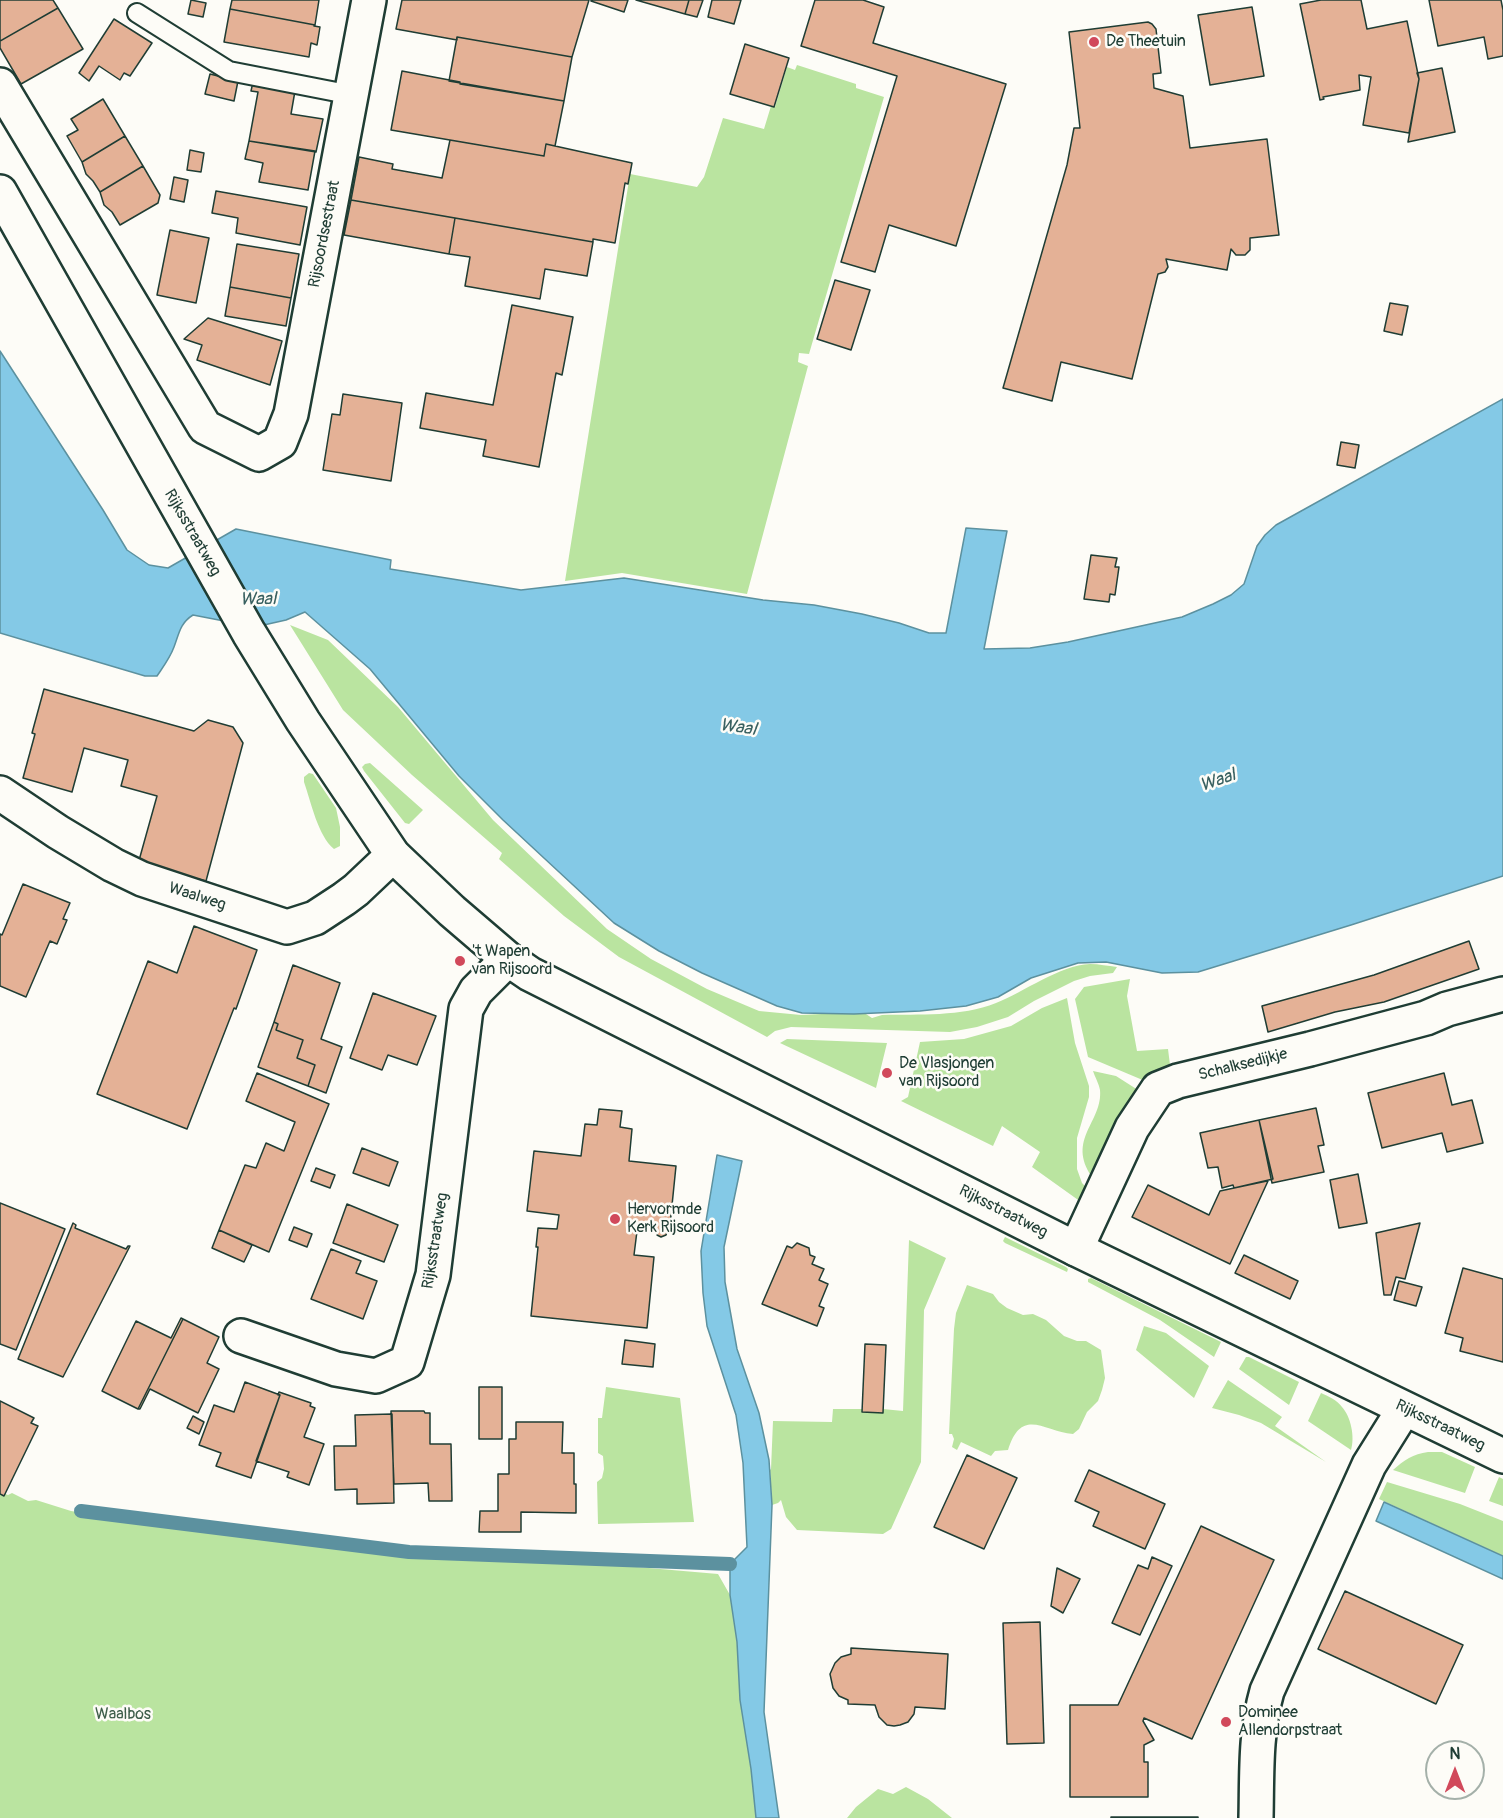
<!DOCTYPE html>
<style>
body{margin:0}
#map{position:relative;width:1503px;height:1818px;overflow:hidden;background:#fdfcf7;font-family:Pangolin,sans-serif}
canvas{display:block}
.north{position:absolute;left:1425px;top:1740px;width:60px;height:60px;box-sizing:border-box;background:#fdfcf7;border:2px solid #a4b0a9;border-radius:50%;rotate:0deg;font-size:16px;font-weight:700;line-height:24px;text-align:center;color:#1f3d34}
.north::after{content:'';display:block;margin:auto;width:21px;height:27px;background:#d1495b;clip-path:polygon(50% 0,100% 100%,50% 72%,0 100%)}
</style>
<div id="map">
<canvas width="1503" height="1818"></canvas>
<div class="north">N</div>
</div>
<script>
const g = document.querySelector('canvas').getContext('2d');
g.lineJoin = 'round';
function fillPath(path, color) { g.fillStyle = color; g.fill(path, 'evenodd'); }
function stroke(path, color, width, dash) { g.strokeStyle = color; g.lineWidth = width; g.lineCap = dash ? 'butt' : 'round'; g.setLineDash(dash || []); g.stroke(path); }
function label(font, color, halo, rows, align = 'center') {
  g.font = font + ' Pangolin,sans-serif'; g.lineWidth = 5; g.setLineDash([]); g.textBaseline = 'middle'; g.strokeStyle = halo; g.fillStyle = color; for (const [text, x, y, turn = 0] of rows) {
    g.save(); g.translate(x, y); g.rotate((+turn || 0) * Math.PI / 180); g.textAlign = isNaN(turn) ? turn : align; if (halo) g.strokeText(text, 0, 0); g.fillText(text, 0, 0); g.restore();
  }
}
const green = new Path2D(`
 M 797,65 L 856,84 L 856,88 L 884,97 L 809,354 L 799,353 L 798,362 L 808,366 L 747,594 L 622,573 L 565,581 L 630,174 L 697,187 L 704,177 L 723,118 L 764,129 L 771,106 L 775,107 L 787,67 L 795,70 Z
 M 290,625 L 328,640 L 398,707 L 493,820 L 607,929 L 651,959 L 707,989 L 759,1011 L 801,1015 L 863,1012 L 872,1018 L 882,1015 C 919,1014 961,1017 996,1003 C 1024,992 1060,965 1090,964 C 1099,964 1108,966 1117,967 L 1113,973 L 1090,976 L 1074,981 L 1034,1001 L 1008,1017 L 977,1027 L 950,1032 L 791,1027 L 775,1031 L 767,1037 L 619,957 L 564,916 L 499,859 L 502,853 L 412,775 L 343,710 Z
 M 370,763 L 423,810 L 409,824 L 405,823 L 364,771 L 362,767 L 365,764 Z
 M 309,773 L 313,774 L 336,808 L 340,827 L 340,846 L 334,849 C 318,836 311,802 304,782 L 304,777 Z
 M 1130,979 L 1127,996 L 1137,1051 L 1168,1049 L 1171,1073 L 1145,1081 L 1088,1057 L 1075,999 L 1084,987 Z
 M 1067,998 L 1075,1043 L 1089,1086 L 1089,1097 L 1077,1138 L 1077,1169 L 1082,1183 L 1088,1189 L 1081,1202 L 1032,1167 L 1040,1152 L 1002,1126 L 993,1146 L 901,1101 L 908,1097 L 920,1042 L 964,1039 L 1011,1026 L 1042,1008 Z
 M 787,1039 L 887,1043 L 876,1088 L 780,1043 Z
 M 1093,1071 L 1116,1076 L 1138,1090 L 1092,1177 C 1066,1139 1103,1122 1100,1090 C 1099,1084 1095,1077 1093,1071 Z
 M 1005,1237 L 1066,1267 L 1068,1269 L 1067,1272 L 1005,1243 L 1003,1241 Z
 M 909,1240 L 946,1258 L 924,1310 L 921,1462 L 891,1529 L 883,1534 L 797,1530 L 786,1517 L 781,1500 L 778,1503 L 772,1505 L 770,1470 L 771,1469 L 773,1421 L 832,1422 L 833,1409 L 883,1409 L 903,1411 Z
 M 1091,1278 L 1221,1342 L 1214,1357 L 1160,1320 L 1088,1282 L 1088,1279 Z
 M 967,1285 L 993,1294 L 999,1302 L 1007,1308 L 1023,1315 L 1033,1314 L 1046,1320 L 1064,1336 L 1077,1341 L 1086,1341 L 1101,1350 L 1105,1378 L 1102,1390 L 1098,1401 L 1087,1412 L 1079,1429 L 1073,1434 C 1044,1432 1022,1406 1008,1450 L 995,1451 L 991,1456 L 961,1442 L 957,1450 L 952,1447 L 954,1439 L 952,1434 L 949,1434 L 954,1329 L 956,1313 Z
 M 1144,1326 L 1166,1333 L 1209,1366 L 1194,1398 L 1136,1350 Z
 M 1246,1357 L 1249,1357 L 1299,1382 L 1289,1405 L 1239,1369 Z
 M 1228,1380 L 1282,1417 L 1275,1426 L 1326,1462 L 1261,1423 L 1239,1415 L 1212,1408 Z
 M 606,1387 L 680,1398 L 694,1522 L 598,1524 L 597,1482 L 602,1478 L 604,1469 L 603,1456 L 598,1453 L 598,1418 L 602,1418 Z
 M 1321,1393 C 1328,1396 1337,1400 1342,1407 C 1351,1417 1355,1437 1351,1450 L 1308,1421 Z
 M 1428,1452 L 1442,1452 L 1475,1467 L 1465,1493 L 1393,1470 C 1404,1460 1413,1454 1428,1452 Z
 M 1499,1477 L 1503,1479 L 1503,1506 L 1489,1501 Z
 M 1387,1482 L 1460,1504 L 1503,1521 L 1503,1556 L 1379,1499 Z
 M 0,1492 L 8,1495 L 12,1493 L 28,1501 L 36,1500 L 71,1511 L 175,1527 L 718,1574 L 730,1595 L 737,1642 L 740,1700 L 751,1769 L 756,1818 L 0,1818 Z
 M 906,1787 L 928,1799 L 952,1818 L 847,1818 L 856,1807 L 878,1789 L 893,1794 Z`);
const water = new Path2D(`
 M 0,351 L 103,510 L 127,550 L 149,565 L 168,568 L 236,529 L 391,560 L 390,569 L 521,590 L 624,578 L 763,600 L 814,605 L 862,614 L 899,623 L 929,633 L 946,633 L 966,528 L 1007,531 L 984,649 L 1030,648 L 1068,642 L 1182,617 L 1213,604 L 1231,595 L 1244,584 L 1257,546 L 1265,535 L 1276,525 L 1503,399 L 1503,876 L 1351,925 L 1198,972 L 1162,973 L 1106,962 L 1078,963 L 1031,978 L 998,997 L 966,1006 L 920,1011 L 854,1014 L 802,1013 L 777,1006 L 702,973 L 659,951 L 614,923 L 503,820 L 459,776 L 370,669 L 305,612 L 286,620 L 255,627 L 193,615 C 180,623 179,634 174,647 C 170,658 163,667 157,676 L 145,676 L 0,633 Z
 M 717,1155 L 742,1161 L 724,1247 L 725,1282 L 737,1349 L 759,1413 L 769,1460 L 772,1505 L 764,1712 L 779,1818 L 756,1818 L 751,1769 L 740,1700 L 737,1642 L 730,1595 L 730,1564 L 747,1547 L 743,1463 L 736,1415 L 707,1326 L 703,1293 L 701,1251 Z
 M 1384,1502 L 1503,1556 L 1503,1579 L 1376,1521 Z`);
const stream = new Path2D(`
 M 81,1511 L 409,1552 L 730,1564`);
const building = new Path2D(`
 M 0,0 L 53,0 L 58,8 L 0,41 Z
 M 191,0 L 206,3 L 203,17 L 188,14 Z
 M 232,0 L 319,0 L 315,25 L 230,9 Z
 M 402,0 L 589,0 L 572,57 L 457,37 L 457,40 L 396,29 Z
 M 591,0 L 628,0 L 624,12 L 591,1 Z
 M 636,0 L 689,0 L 685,14 Z
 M 689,0 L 703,0 L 697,17 L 685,14 Z
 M 712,0 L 741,0 L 734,24 L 708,17 Z
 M 815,0 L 863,0 L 884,7 L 873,43 L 1006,84 L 956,246 L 889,225 L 875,272 L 841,262 L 897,76 L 801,46 Z
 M 1321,0 L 1361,0 L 1367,29 L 1407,21 L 1419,79 L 1409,133 L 1363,125 L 1371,77 L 1359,75 L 1360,90 L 1323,97 L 1324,99 L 1320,100 L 1300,4 Z
 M 1429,0 L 1501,0 L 1503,10 L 1503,56 L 1488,59 L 1484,37 L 1438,46 Z
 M 1252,7 L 1264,76 L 1210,85 L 1198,15 Z
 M 58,8 L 83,49 L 21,84 L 0,48 L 0,41 Z
 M 230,9 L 315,25 L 314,26 L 320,27 L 317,45 L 311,43 L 309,57 L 224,42 Z
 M 114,19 L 152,43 L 130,76 L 124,73 L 120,80 L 99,66 L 89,81 L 79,73 Z
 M 1148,22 L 1152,24 L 1156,29 L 1161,73 L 1153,74 L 1154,88 L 1183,96 L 1190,148 L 1267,139 L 1279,235 L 1250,238 L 1250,250 L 1245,255 L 1236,255 L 1231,249 L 1227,270 L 1166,259 L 1168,267 L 1165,272 L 1158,274 L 1132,379 L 1061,362 L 1052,401 L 1003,388 L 1067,165 L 1074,128 L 1080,128 L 1069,32 Z
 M 457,37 L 572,57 L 564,101 L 449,81 Z
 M 745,44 L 789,58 L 774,107 L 730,94 Z
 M 1442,68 L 1455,132 L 1408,142 L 1419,79 L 1417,73 Z
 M 402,71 L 460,82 L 460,84 L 564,101 L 555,146 L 546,144 L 544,156 L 391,130 Z
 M 210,74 L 238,81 L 234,101 L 205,94 Z
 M 253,82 L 295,91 L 291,114 L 323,119 L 316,152 L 249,141 L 258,92 L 251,91 Z
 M 103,99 L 125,136 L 82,162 L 67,136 L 78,130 L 71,119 Z
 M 125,136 L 143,166 L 100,192 L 93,181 L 86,174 L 82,162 Z
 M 450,140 L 544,156 L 546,144 L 632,163 L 628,184 L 625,183 L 615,243 L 593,239 L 593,242 L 351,200 L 359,157 L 393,164 L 392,169 L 442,178 Z
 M 249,141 L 315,151 L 308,190 L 259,182 L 263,163 L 245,159 Z
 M 190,150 L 204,153 L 201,172 L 187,170 Z
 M 143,166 L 160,195 L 158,203 L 120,225 L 112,212 L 104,205 L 100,192 Z
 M 174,177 L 188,180 L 184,202 L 170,199 Z
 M 216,191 L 307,207 L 300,245 L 236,233 L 238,218 L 212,213 Z
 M 351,200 L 455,218 L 449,254 L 344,235 Z
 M 455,218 L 593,242 L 587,276 L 545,269 L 540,299 L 465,286 L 470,257 L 449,254 Z
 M 170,230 L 209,238 L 196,303 L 157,295 Z
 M 237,244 L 299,254 L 291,298 L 230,287 Z
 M 835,280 L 870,290 L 851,350 L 817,339 Z
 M 230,287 L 291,298 L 286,326 L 225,316 Z
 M 1390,303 L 1408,306 L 1402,335 L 1384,331 Z
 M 512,305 L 573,317 L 562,375 L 556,373 L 539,467 L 483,456 L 486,440 L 420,428 L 426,393 L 493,405 Z
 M 208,318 L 282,341 L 270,385 L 197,360 L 202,345 L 184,339 Z
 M 343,394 L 402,403 L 391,481 L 323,470 L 332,414 L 340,415 Z
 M 1341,442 L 1359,445 L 1355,468 L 1337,465 Z
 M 1091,555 L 1117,558 L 1115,567 L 1119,567 L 1115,595 L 1110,594 L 1109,602 L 1084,599 Z
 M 44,689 L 194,731 L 208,720 L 233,727 L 243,743 L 206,881 L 138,864 L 157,796 L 121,786 L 128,760 L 84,748 L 72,792 L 23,778 L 35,734 L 32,733 Z
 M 23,884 L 70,903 L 63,919 L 67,920 L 57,944 L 50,941 L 26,997 L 0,986 L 0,934 L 2,935 Z
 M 194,926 L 257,950 L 236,1009 L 234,1008 L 187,1129 L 97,1094 L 148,961 L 177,973 Z
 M 1469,941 L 1479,969 L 1384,1002 L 1335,1012 L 1268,1032 L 1262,1006 L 1374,975 Z
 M 293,965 L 340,983 L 321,1039 L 342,1047 L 326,1093 L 308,1086 L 315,1065 L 297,1058 L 303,1040 L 276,1030 L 278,1024 L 274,1022 Z
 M 373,993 L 436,1016 L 417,1065 L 388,1055 L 382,1070 L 350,1058 Z
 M 274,1022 L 278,1024 L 276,1030 L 303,1040 L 297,1058 L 315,1065 L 308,1086 L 258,1067 Z
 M 257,1073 L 329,1104 L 269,1252 L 219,1230 L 245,1165 L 256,1168 L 266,1143 L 284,1151 L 295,1122 L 246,1101 Z
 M 1444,1073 L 1452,1105 L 1472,1100 L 1483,1143 L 1447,1152 L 1442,1133 L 1382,1148 L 1368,1093 Z
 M 1316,1108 L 1324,1145 L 1318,1146 L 1324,1172 L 1272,1183 L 1259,1120 Z
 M 599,1109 L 622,1111 L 620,1127 L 632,1129 L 629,1161 L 676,1166 L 670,1225 L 666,1235 L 661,1237 L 657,1235 L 656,1225 L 638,1223 L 634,1255 L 654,1257 L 647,1328 L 531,1316 L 538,1247 L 536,1247 L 538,1228 L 557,1229 L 559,1215 L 527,1211 L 534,1151 L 581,1156 L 585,1124 L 597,1125 Z
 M 1259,1120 L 1273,1179 L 1234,1188 L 1233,1185 L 1222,1188 L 1218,1167 L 1208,1168 L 1200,1133 Z
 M 362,1148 L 398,1162 L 389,1186 L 353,1173 Z
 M 316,1168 L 335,1175 L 330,1188 L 311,1181 Z
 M 1358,1174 L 1367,1223 L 1339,1228 L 1330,1180 Z
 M 1267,1181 L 1268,1181 L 1230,1264 L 1132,1217 L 1148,1185 L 1209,1215 L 1220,1191 Z
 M 0,1203 L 65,1229 L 16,1350 L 0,1344 Z
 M 347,1204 L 398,1225 L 384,1262 L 333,1243 Z
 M 73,1223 L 76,1225 L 75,1228 L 126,1249 L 128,1246 L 130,1246 L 63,1377 L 18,1359 Z
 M 1420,1223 L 1405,1279 L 1396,1277 L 1391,1295 L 1384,1295 L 1376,1233 Z
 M 294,1227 L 312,1234 L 307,1247 L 289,1240 Z
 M 219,1230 L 252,1245 L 244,1262 L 212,1248 Z
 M 797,1243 L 809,1248 L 810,1255 L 815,1257 L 812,1264 L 824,1269 L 819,1280 L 828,1284 L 819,1306 L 824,1308 L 817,1326 L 762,1304 L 787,1246 L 792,1248 Z
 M 331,1249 L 361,1261 L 356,1273 L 377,1281 L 363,1319 L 311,1299 Z
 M 1244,1255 L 1298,1281 L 1290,1299 L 1235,1273 Z
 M 1463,1268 L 1503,1279 L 1503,1362 L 1460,1351 L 1463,1338 L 1445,1333 Z
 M 1399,1281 L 1422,1287 L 1416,1306 L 1394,1300 Z
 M 181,1318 L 183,1319 L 138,1409 L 102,1391 L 136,1321 L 171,1338 Z
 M 183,1319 L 219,1337 L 207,1363 L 219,1369 L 198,1413 L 150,1389 L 140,1409 L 138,1409 Z
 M 625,1340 L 655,1344 L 653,1367 L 622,1364 Z
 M 865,1344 L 886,1345 L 883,1413 L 862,1412 Z
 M 245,1382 L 280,1395 L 251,1478 L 216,1466 L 221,1453 L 199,1445 L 214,1405 L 234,1412 Z
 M 479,1387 L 502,1387 L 502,1439 L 479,1439 Z
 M 279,1392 L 311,1403 L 310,1406 L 315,1408 L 304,1437 L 324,1444 L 309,1485 L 287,1477 L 289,1472 L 256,1461 L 280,1395 L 278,1395 Z
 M 0,1401 L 34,1418 L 31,1423 L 38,1426 L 4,1496 L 0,1494 Z
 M 391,1411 L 424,1411 L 425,1413 L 430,1413 L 430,1444 L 451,1444 L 452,1501 L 429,1501 L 428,1483 L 394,1484 Z
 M 392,1414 L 394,1503 L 357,1504 L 357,1489 L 335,1490 L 334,1446 L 356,1446 L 355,1415 Z
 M 193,1416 L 204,1422 L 199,1434 L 187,1428 Z
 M 516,1422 L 563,1422 L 562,1453 L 574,1453 L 574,1484 L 576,1484 L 576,1513 L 521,1512 L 521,1532 L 479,1532 L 480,1511 L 498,1511 L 498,1474 L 509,1474 L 509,1439 L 516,1439 Z
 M 967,1455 L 1017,1478 L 984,1549 L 934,1527 Z
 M 1089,1470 L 1165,1504 L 1145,1549 L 1093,1526 L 1099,1512 L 1075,1501 Z
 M 1201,1526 L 1274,1560 L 1192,1739 L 1144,1718 L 1143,1721 L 1154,1740 L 1144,1745 L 1144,1762 L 1148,1762 L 1148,1797 L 1070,1797 L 1070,1705 L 1118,1705 Z
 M 1152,1557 L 1172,1566 L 1140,1635 L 1112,1623 L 1138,1565 L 1148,1569 Z
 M 1057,1568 L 1080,1579 L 1063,1613 L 1051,1606 Z
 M 1345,1591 L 1463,1645 L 1436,1704 L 1318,1649 Z
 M 1040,1622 L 1044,1743 L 1007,1744 L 1003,1623 Z
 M 851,1648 L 948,1654 L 945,1709 L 915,1707 L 914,1714 L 908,1722 L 900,1725 L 894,1726 L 887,1725 L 879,1717 L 875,1705 L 848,1704 L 848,1700 L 839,1696 L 833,1688 L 830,1674 L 835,1663 L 841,1657 L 851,1654 Z
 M 1111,1817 L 1198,1817 L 1198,1818 L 1111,1818 Z`);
const service = new Path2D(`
 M 137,13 L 229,71 L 352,95`);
const minor = new Path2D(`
 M 0,85 L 205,427 L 259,454 L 280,442 L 291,414 L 369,0
 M 0,793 L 58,832 L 113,865 L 142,879 L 287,927 L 315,918 L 344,899 L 356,890 L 393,855
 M 1076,1249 L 1132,1128 L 1158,1089 L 1178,1081 L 1310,1049 L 1426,1018 L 1447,1009 L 1503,994
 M 241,1336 L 336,1369 L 376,1376 L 407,1362 L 433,1275 L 466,1009 L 476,991 L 508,959
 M 1256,1818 C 1257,1774 1255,1733 1267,1691 L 1369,1465 L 1404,1409`);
const tertiary = new Path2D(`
 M 0,192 L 249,633 L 303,721 L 393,855 L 452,911 L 508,959 L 530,974 L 1076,1249 L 1503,1456`);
const markers = [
 [1094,42,6,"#d1495b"],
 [460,961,6,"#d1495b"],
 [887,1073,6,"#d1495b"],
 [615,1219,6,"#d1495b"],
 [1226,1722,6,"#d1495b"]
];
const poiNames = [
 ["De Theetuin",1106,42],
 ["'t Wapen",472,952],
 ["van Rijsoord",472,970],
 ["De Vlasjongen",899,1064],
 ["van Rijsoord",899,1082],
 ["Hervormde",627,1210],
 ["Kerk Rijsoord",627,1228],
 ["Dominee",1238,1713],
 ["Allendorpstraat",1238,1731]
];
const streetNames = [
 ["Rijsoordsestraat",325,234,-79],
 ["Rijksstraatweg",192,533,60],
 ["Waalweg",197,897,18],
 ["Schalksedijkje",1243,1065,-14],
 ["Rijksstraatweg",1003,1212,27],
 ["Rijksstraatweg",436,1241,-81],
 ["Rijksstraatweg",1440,1426,26]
];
const parkNames = [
 ["Waalbos",123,1715]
];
const waterNames = [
 ["Waal",258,600,-1],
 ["Waal",738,728,8],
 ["Waal",1218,781,-19]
];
fillPath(green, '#bae4a0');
fillPath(water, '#84c9e6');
stroke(water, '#5c919f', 1.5);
stroke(stream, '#5c919f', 14);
fillPath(building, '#e4b196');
stroke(building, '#1f3d34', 1.5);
stroke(service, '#1f3d34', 22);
stroke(minor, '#1f3d34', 38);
stroke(tertiary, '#1f3d34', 38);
stroke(service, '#fdfcf7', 18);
stroke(minor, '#fdfcf7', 33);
stroke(tertiary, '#fdfcf7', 33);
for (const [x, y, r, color] of markers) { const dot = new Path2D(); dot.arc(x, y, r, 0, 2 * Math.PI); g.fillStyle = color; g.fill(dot); stroke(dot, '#fdfcf7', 2); }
label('16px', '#1f3d34', '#fdfcf7', poiNames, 'left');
label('16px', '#1f3d34', '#fdfcf7', streetNames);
label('16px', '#3e5e4a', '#fdfcf7', parkNames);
label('italic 18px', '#386060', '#fdfcf7', waterNames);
</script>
